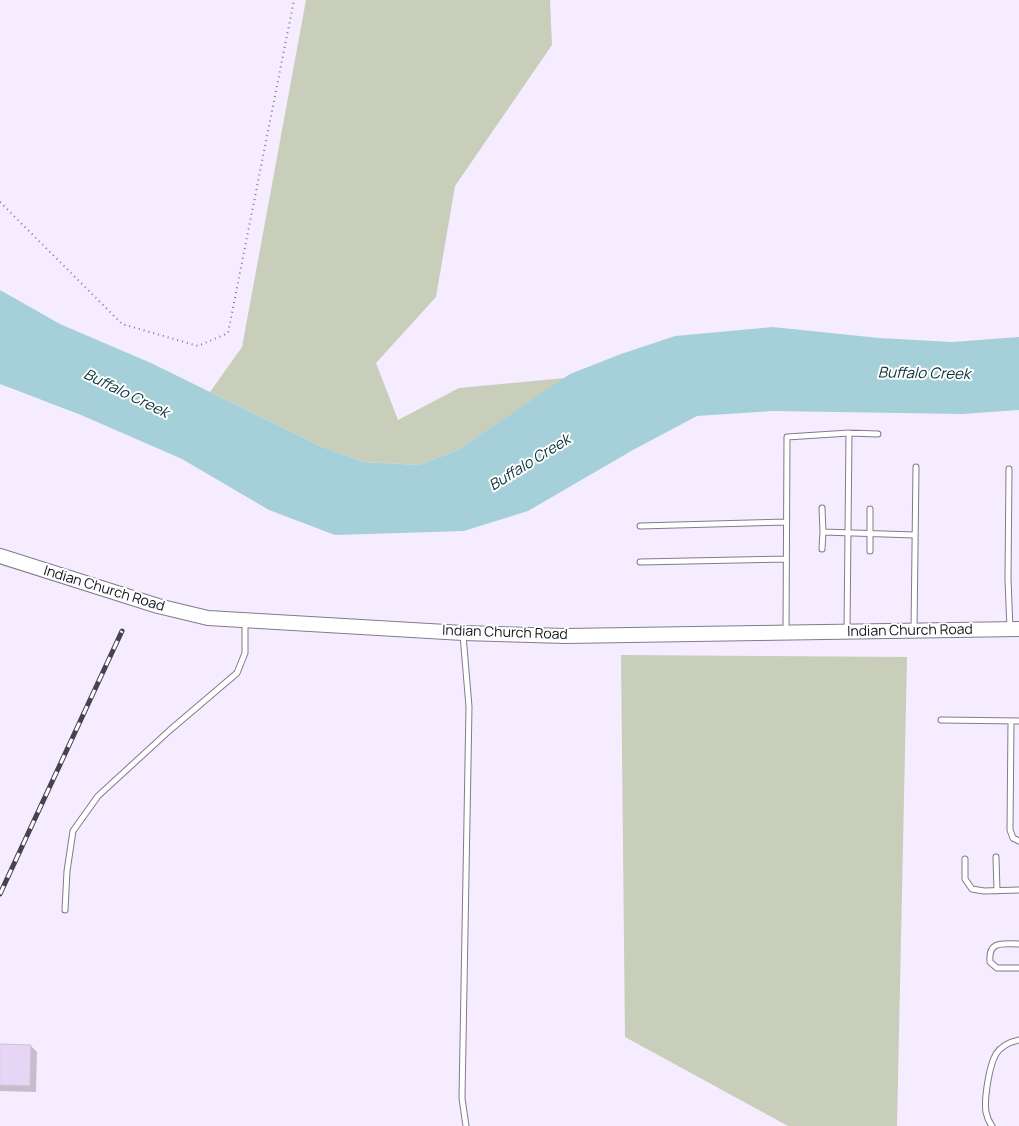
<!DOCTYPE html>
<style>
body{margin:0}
canvas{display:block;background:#f5edff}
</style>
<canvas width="1019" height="1126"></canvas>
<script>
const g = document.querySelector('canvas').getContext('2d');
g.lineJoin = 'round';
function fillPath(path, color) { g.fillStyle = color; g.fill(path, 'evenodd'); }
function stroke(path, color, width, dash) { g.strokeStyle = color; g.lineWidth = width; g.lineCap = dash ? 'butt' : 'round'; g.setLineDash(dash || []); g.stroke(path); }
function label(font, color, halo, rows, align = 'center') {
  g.font = font + ' Manrope,sans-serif'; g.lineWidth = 4; g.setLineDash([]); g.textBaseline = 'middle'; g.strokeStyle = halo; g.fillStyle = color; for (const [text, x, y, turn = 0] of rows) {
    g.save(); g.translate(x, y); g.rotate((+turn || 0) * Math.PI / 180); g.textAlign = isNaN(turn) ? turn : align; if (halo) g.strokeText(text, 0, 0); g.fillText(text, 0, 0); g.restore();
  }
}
const green = new Path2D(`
 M 306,0 L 550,0 L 552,45 L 455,186 L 436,297 L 376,363 L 398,420 L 459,388 L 565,378 L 456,451 L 418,465 L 364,462 L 320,446 L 210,392 L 242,347 Z
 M 621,655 L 907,657 L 897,1126 L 788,1126 L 625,1037 Z`);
const water = new Path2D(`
 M 0,290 L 60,324 L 151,363 L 320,446 L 364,462 L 418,465 L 456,451 L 570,374 L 621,354 L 675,336 L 773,327 L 879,338 L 952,342 L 1019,337 L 1019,410 L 962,414 L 773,411 L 697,416 L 633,450 L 528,511 L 464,531 L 335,535 L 269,510 L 182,459 L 81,415 L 0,384 Z`);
const shadow = new Path2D(`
 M 0,1045 L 31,1046 L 37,1052 L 36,1092 L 0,1091 Z`);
const building = new Path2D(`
 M 0,1044 L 31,1045 L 30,1086 L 0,1085 Z`);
const path = new Path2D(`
 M 0,202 L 122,324 L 198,346 L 228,333 L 294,0`);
const lane = new Path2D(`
 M 1009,469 L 1008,579 L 1010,629
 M 822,508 L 823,532
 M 640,526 L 786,522
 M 822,549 L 823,532 L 915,535
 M 870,551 L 870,509
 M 640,562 L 786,559
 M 847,629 L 849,433 L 878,434
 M 914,630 L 916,467
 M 786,632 L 787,437 L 849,433
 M 463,635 L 469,707 L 462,1098 L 466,1126
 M 941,720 L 1019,721
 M 1011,721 L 1010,830 L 1013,838 L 1019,841
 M 996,857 L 997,891
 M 965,859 L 965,879 L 972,889 L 984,891 L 1019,890
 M 65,910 L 67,871 L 73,831 L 98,796 L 170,730 L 237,673 L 245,653 L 245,621
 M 1019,944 C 1003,944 988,940 990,962 L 997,968 L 1019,968
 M 992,1126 C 989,1122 987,1117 986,1112 C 984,1099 989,1066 996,1054 C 1001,1046 1010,1042 1019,1040`);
const secondary = new Path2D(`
 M 0,556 L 158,606 L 208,618 L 463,633 L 565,636 L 1019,629`);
const rail = new Path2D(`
 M 0,894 L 122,631`);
const streetNames = [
 ["Indian Church Road",104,589,17],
 ["Indian Church Road",910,631,-1],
 ["Indian Church Road",505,633,2]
];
const waterNames = [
 ["Buffalo Creek",924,374,1],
 ["Buffalo Creek",126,394,26],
 ["Buffalo Creek",530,463,-32]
];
fillPath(green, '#c8ceb9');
fillPath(water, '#a6d0d9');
fillPath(shadow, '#0003');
fillPath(building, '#e6d5f5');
stroke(building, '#cbc2d2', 1);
stroke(lane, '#827b8b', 7);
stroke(secondary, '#827b8b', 16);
stroke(path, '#7e7985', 2, [1, 4]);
stroke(lane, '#fff', 5);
stroke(secondary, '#fff', 14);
stroke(rail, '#46434c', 5);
stroke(rail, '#fefefe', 3, [9]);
label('14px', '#131117', '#fefefe', streetNames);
label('italic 15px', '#063037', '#fefefe', waterNames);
</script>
